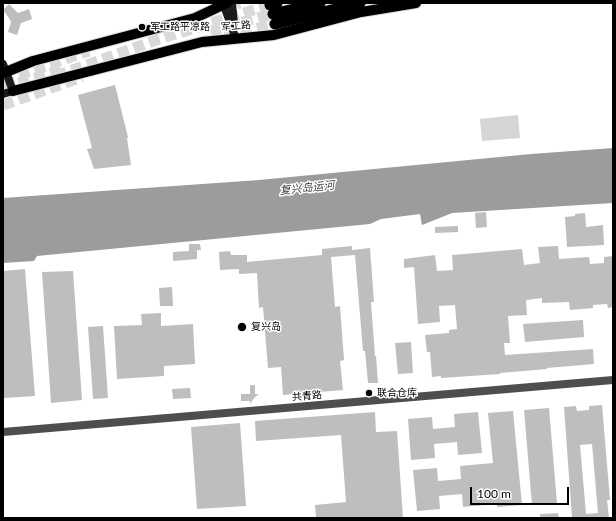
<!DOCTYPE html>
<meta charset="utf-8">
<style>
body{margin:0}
#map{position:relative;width:616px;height:521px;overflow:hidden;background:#fff;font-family:Lato,sans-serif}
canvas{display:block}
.frame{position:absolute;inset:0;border:4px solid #000;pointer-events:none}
.scale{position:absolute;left:470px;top:487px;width:99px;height:18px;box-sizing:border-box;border:2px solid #000;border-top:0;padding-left:5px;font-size:12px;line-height:14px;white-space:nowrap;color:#000;-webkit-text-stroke:3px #fff;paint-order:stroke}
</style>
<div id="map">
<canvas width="616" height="521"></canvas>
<div class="frame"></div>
<div class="scale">100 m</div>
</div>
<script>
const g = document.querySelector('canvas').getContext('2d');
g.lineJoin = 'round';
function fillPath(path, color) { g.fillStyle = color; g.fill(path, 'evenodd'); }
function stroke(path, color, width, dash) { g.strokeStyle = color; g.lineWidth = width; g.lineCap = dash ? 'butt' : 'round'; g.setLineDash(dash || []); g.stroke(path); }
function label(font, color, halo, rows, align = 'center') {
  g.font = font + ' Lato,"Noto Sans SC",sans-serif'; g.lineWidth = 3; g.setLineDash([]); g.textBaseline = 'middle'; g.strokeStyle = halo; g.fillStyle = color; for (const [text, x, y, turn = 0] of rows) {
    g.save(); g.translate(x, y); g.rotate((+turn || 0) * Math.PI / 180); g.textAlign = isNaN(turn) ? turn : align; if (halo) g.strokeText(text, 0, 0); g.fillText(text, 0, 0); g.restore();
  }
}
const green = new Path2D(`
 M 518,115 L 520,138 L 482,141 L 480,119 Z`);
const water = new Path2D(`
 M 613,148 L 613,203 L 452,213 L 422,225 L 420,214 L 381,219 L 370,224 L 37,256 L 34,261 L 3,263 L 3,198 L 259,180 L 531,154 Z`);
const building = new Path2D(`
 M 9,4 L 18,13 L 29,9 L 32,19 L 21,23 L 17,35 L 8,32 L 11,22 L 9,18 L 3,10 Z
 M 115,85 L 128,137 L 127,138 L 131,165 L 94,169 L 87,149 L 92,148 L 78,95 Z
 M 486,212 L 487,227 L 476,228 L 475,213 Z
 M 585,213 L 586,227 L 603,225 L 604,245 L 567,247 L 565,217 L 575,216 L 575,214 Z
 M 458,226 L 458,232 L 435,233 L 435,227 Z
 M 189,244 L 200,244 L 201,250 L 197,250 L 197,259 L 173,261 L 173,252 L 189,251 Z
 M 352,246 L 352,250 L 370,248 L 374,302 L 371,302 L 375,356 L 376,356 L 378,383 L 368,383 L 365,351 L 363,351 L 355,255 L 331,257 L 335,307 L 340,306 L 344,360 L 340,361 L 343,390 L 283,395 L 281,367 L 268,368 L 263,307 L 259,308 L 257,273 L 239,274 L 239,269 L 220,270 L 219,252 L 230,251 L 231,255 L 247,255 L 247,262 L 322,255 L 322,249 Z
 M 558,246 L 559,259 L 589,257 L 590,264 L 604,263 L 604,257 L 613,256 L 613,307 L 608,308 L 607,304 L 593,305 L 593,308 L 570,310 L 569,302 L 542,303 L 542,298 L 526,300 L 527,315 L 508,316 L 510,343 L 504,343 L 505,355 L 593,349 L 594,364 L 547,368 L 547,369 L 500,373 L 500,374 L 441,378 L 441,376 L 432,377 L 430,352 L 427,352 L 425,335 L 449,333 L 449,330 L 457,329 L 455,305 L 439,306 L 440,322 L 418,324 L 414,267 L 404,268 L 404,259 L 435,255 L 437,271 L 453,270 L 452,255 L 522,249 L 524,265 L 540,263 L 538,247 Z
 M 25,269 L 35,396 L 4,398 L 3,271 Z
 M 73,271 L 82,400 L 51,403 L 42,272 Z
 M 172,287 L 173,306 L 160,306 L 159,288 Z
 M 161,313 L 161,326 L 193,324 L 195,364 L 164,366 L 164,376 L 117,379 L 114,326 L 142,325 L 141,314 Z
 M 583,320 L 584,337 L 525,342 L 523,324 Z
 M 103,326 L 108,398 L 93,399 L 88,327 Z
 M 411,342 L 413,373 L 398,374 L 395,343 Z
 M 250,385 L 255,385 L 255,394 L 259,394 L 254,398 L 250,404 L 250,401 L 241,401 L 241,394 L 250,394 Z
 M 190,388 L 191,398 L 173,399 L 172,389 Z
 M 602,405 L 610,500 L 607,500 L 609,518 L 572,518 L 564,407 L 576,406 L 577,411 L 589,410 L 589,406 ZM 592,444 L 598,513 L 586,514 L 580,445 Z
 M 549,408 L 557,503 L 532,505 L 524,410 Z
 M 513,411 L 522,505 L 497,507 L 497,504 L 463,507 L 462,494 L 439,496 L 440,509 L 417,511 L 413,470 L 437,468 L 438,481 L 461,479 L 460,466 L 493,463 L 488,413 Z
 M 375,412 L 376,432 L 397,431 L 403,518 L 316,518 L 315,505 L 346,502 L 341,435 L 256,441 L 255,421 Z
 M 478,412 L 482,453 L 458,455 L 457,442 L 434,444 L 435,458 L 411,460 L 408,419 L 432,417 L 433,429 L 455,427 L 454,414 Z
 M 240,423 L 246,506 L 197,509 L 191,427 Z
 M 558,513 L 559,518 L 540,518 L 540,514 Z`);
const trunkTunnel = new Path2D(`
 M 221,9 L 240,3
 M 210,31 L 273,14
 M 225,37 L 275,24
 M 56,76 L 156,40 L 270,5
 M 3,80 L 89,51
 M 3,88 L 64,69
 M 3,105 L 82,77`);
const tertiary = new Path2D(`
 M 3,432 L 613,380`);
const secondary = new Path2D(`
 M 223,3 L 236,39
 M 232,3 L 234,24
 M 3,64 L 13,91 L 3,94`);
const primary = new Path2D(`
 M 6,72 L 33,61 L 195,18 L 227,3
 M 13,91 L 202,42 L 274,35 L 361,12 L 416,3`);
const trunk = new Path2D(`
 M 270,5 L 277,3
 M 273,14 L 320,3
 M 275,24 L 360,3`);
const markers = [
 [142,27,4,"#000"],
 [242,327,5,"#000"],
 [369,393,4,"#000"]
];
const streetNames = [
 ["军工路",236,26,-5],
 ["共青路",307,396,-5]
];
const poiNames = [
 ["军工路平凉路",150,27],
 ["复兴岛",251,327],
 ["联合仓库",377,393]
];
const waterNames = [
 ["复兴岛运河",307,188,-6]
];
fillPath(green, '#d5d5d5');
fillPath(water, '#9c9c9c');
fillPath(building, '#bebebe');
stroke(trunkTunnel, '#d9d9d9', 11, [11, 5.5]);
stroke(primary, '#dbdbdb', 12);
stroke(trunk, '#dbdbdb', 13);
stroke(tertiary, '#4e4e4e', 8);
stroke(secondary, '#1b1b1b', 8);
stroke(primary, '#000', 10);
stroke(trunk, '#000', 11);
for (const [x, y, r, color] of markers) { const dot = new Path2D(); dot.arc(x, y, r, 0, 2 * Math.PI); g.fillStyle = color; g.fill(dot); stroke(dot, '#fff', 1.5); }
label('10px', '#000', '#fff', streetNames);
label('10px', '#000', '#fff', poiNames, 'left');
label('italic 11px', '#3d3d3d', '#fff', waterNames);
</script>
